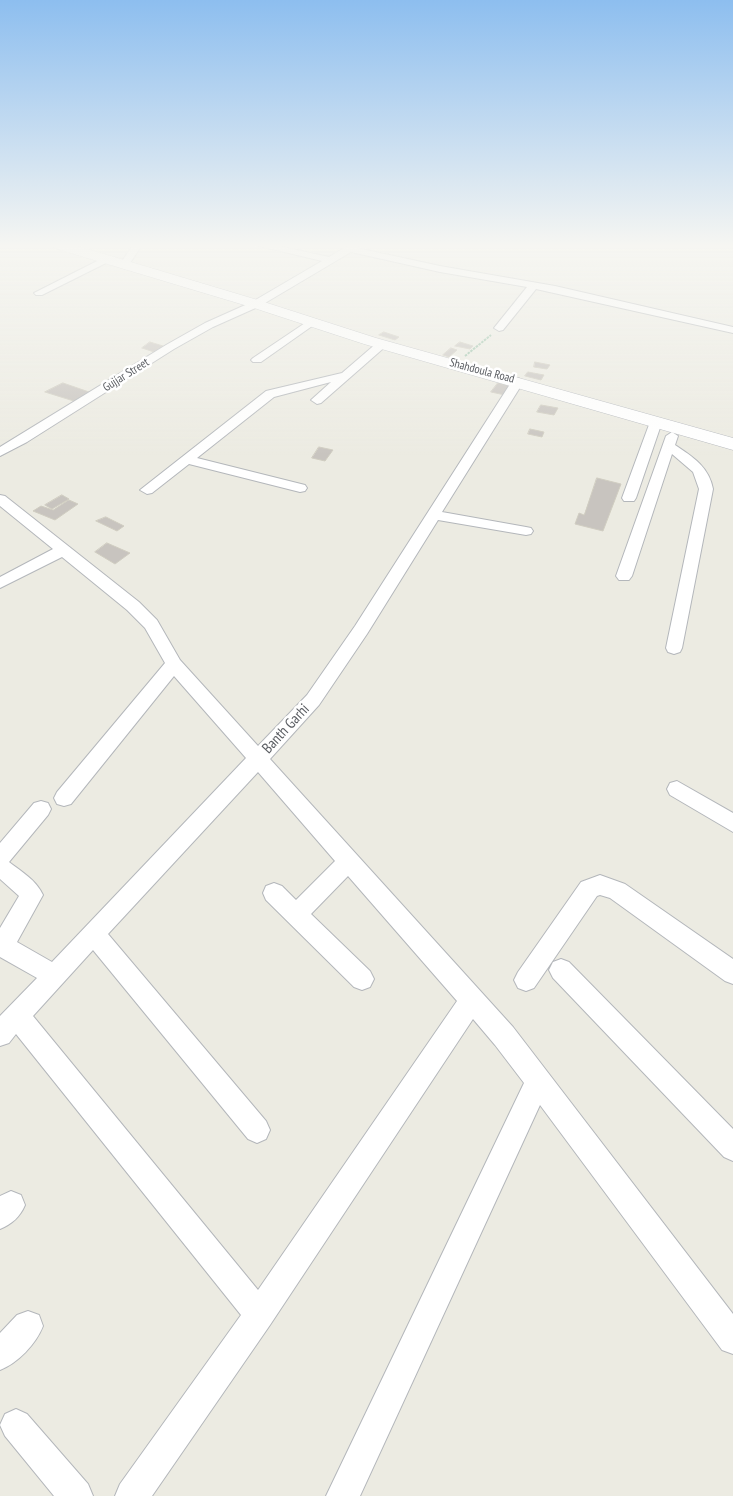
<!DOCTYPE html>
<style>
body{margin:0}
canvas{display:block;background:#ecebe2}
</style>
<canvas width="733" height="1496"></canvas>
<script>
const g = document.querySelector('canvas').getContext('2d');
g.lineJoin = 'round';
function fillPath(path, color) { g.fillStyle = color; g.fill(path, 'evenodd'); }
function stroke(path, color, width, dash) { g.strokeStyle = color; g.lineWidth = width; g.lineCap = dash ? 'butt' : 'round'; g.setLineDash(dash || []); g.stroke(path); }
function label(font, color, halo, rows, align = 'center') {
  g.font = font + ' "PT Sans Narrow",sans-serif'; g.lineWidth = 5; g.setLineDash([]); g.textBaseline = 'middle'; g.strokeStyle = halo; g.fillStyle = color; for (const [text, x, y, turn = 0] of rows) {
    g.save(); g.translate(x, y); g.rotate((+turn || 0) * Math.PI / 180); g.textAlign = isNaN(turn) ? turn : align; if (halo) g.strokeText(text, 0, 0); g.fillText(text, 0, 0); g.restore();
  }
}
const building = new Path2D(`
 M 384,332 L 399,337 L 395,340 L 379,335 Z
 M 150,342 L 163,346 L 154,352 L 142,348 Z
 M 460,342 L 473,346 L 470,349 L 455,346 Z
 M 451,348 L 457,350 L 449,357 L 443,355 Z
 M 535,362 L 550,365 L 547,369 L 534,367 Z
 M 528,372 L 544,375 L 541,380 L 525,376 Z
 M 63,383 L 92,393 L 77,402 L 45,392 Z
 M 498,383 L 511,386 L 505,395 L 491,392 Z
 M 541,405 L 558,408 L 554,415 L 537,412 Z
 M 530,429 L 544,432 L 542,437 L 528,434 Z
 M 319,447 L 333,450 L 325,461 L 312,458 Z
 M 597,478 L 621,484 L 603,531 L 575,524 L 579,513 L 584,515 Z
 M 62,495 L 69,499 L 52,509 L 45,505 Z
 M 69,500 L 78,504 L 55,520 L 33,511 L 41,506 L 53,510 Z
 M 106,517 L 124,526 L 117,531 L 96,521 Z
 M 107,543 L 130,553 L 115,564 L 95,552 Z`);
const path = new Path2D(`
 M 465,356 L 491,335`);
const street = new Path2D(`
 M 133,245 L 142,245 L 128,266 L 122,266 L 120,264 Z
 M 255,245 L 274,245 L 329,257 L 349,245 L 360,245 L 357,248 L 440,266 L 555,286 L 733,327 L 733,333 L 536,289 L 503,330 L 499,331 L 494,328 L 527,287 L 440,272 L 351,252 L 260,306 L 213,327 L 174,349 L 27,442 L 0,456 L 0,447 L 166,345 L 205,323 L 252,302 L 322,261 Z
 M 107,256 L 110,257 L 110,261 L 42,295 L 36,295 L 34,293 Z
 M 311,319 L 316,322 L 315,324 L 261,362 L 253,362 L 251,360 L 253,358 Z
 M 382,341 L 386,342 L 387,344 L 386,346 L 321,403 L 317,404 L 311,400 L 331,382 L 274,397 L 197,458 L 305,485 L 307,488 L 305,491 L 300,492 L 189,464 L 152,493 L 147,494 L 140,490 L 266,391 L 342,373 L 378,342 Z
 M 518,378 L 524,381 L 442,512 L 526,527 L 531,528 L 533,531 L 531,534 L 526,535 L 438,520 L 367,634 L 319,705 L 270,759 L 513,1027 L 733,1314 L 733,1354 L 722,1350 L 540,1105 L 360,1496 L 326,1496 L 524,1083 L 495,1045 L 473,1019 L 270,1325 L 152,1496 L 115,1496 L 120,1484 L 241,1315 L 16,1034 L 9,1043 L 0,1046 L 0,1016 L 37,978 L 0,957 L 0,928 L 19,896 L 0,879 L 0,843 L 34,803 L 41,801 L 48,803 L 51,809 L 48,815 L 9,862 C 22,872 36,880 43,895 L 17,942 L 52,962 L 246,758 L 174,676 L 71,804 L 64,806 L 57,804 L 54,798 L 57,792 L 165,663 L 145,628 L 127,610 L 62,557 L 0,588 L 0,577 L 53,549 L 0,506 L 0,495 L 5,496 L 139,602 L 157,620 L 180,660 L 258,746 L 307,695 L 355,626 L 512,381 ZM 258,772 L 335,861 L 296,900 L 282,886 L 274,883 L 266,886 L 263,893 L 266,900 L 354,987 L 362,990 L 370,987 L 374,979 L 370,971 L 311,914 L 348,876 L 457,1001 L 258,1290 L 33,1016 L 93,950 L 248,1139 L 257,1143 L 266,1139 L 270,1130 L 266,1121 L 108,934 Z
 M 656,418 L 662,422 L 636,498 L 634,501 L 624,501 L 622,498 L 650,422 Z
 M 672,432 L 678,436 L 675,445 C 693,457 709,467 713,489 L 682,648 L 680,652 L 674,654 L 668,652 L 666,648 L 699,489 L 693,472 L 672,454 L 632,576 L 629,580 L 619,580 L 616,576 L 666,436 Z
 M 677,781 L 733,813 L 733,832 L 670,795 L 667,789 L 670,783 Z
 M 600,875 L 625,884 L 733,959 L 733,984 L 725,981 L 610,898 L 600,895 L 597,896 L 534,988 L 526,991 L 518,988 L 514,980 L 518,972 L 581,882 Z
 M 561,959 L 569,962 L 733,1129 L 733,1161 L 724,1157 L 553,978 L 549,970 L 553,962 Z
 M 11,1191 L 21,1195 L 25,1205 C 20,1217 12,1224 0,1229 L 0,1196 Z
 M 28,1311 L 39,1315 L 43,1326 C 36,1344 18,1363 0,1370 L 0,1333 L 17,1315 Z
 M 16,1409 L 27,1414 L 88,1484 L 93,1496 L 54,1496 L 5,1436 L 0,1425 L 5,1414 Z`);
const secondary = new Path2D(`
 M 53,245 L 74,245 L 261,301 L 376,338 L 733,438 L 733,450 L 364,344 L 251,307 L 54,248 Z`);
const farStreetnames = [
 ["Shahdoula Road",482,371,15],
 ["Gujjar Street",126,375,-32]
];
const streetNames = [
 ["Banth Garhi",286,729,-47]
];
fillPath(building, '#c8c4bf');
stroke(building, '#d0cdc1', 1);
stroke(street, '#b4b7bb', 2);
stroke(secondary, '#b5b8bd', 1);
stroke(path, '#9ac2a9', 2, [2.5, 1]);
fillPath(street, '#fff');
fillPath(secondary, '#fff');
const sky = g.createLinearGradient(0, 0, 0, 455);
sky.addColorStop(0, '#8dbeef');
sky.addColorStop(0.54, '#f6f6f2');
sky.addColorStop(1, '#f6f6f200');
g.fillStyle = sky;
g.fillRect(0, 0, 733, 455);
label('12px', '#5a5d62', '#fff', farStreetnames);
label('15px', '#5a5d62', '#fff', streetNames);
</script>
